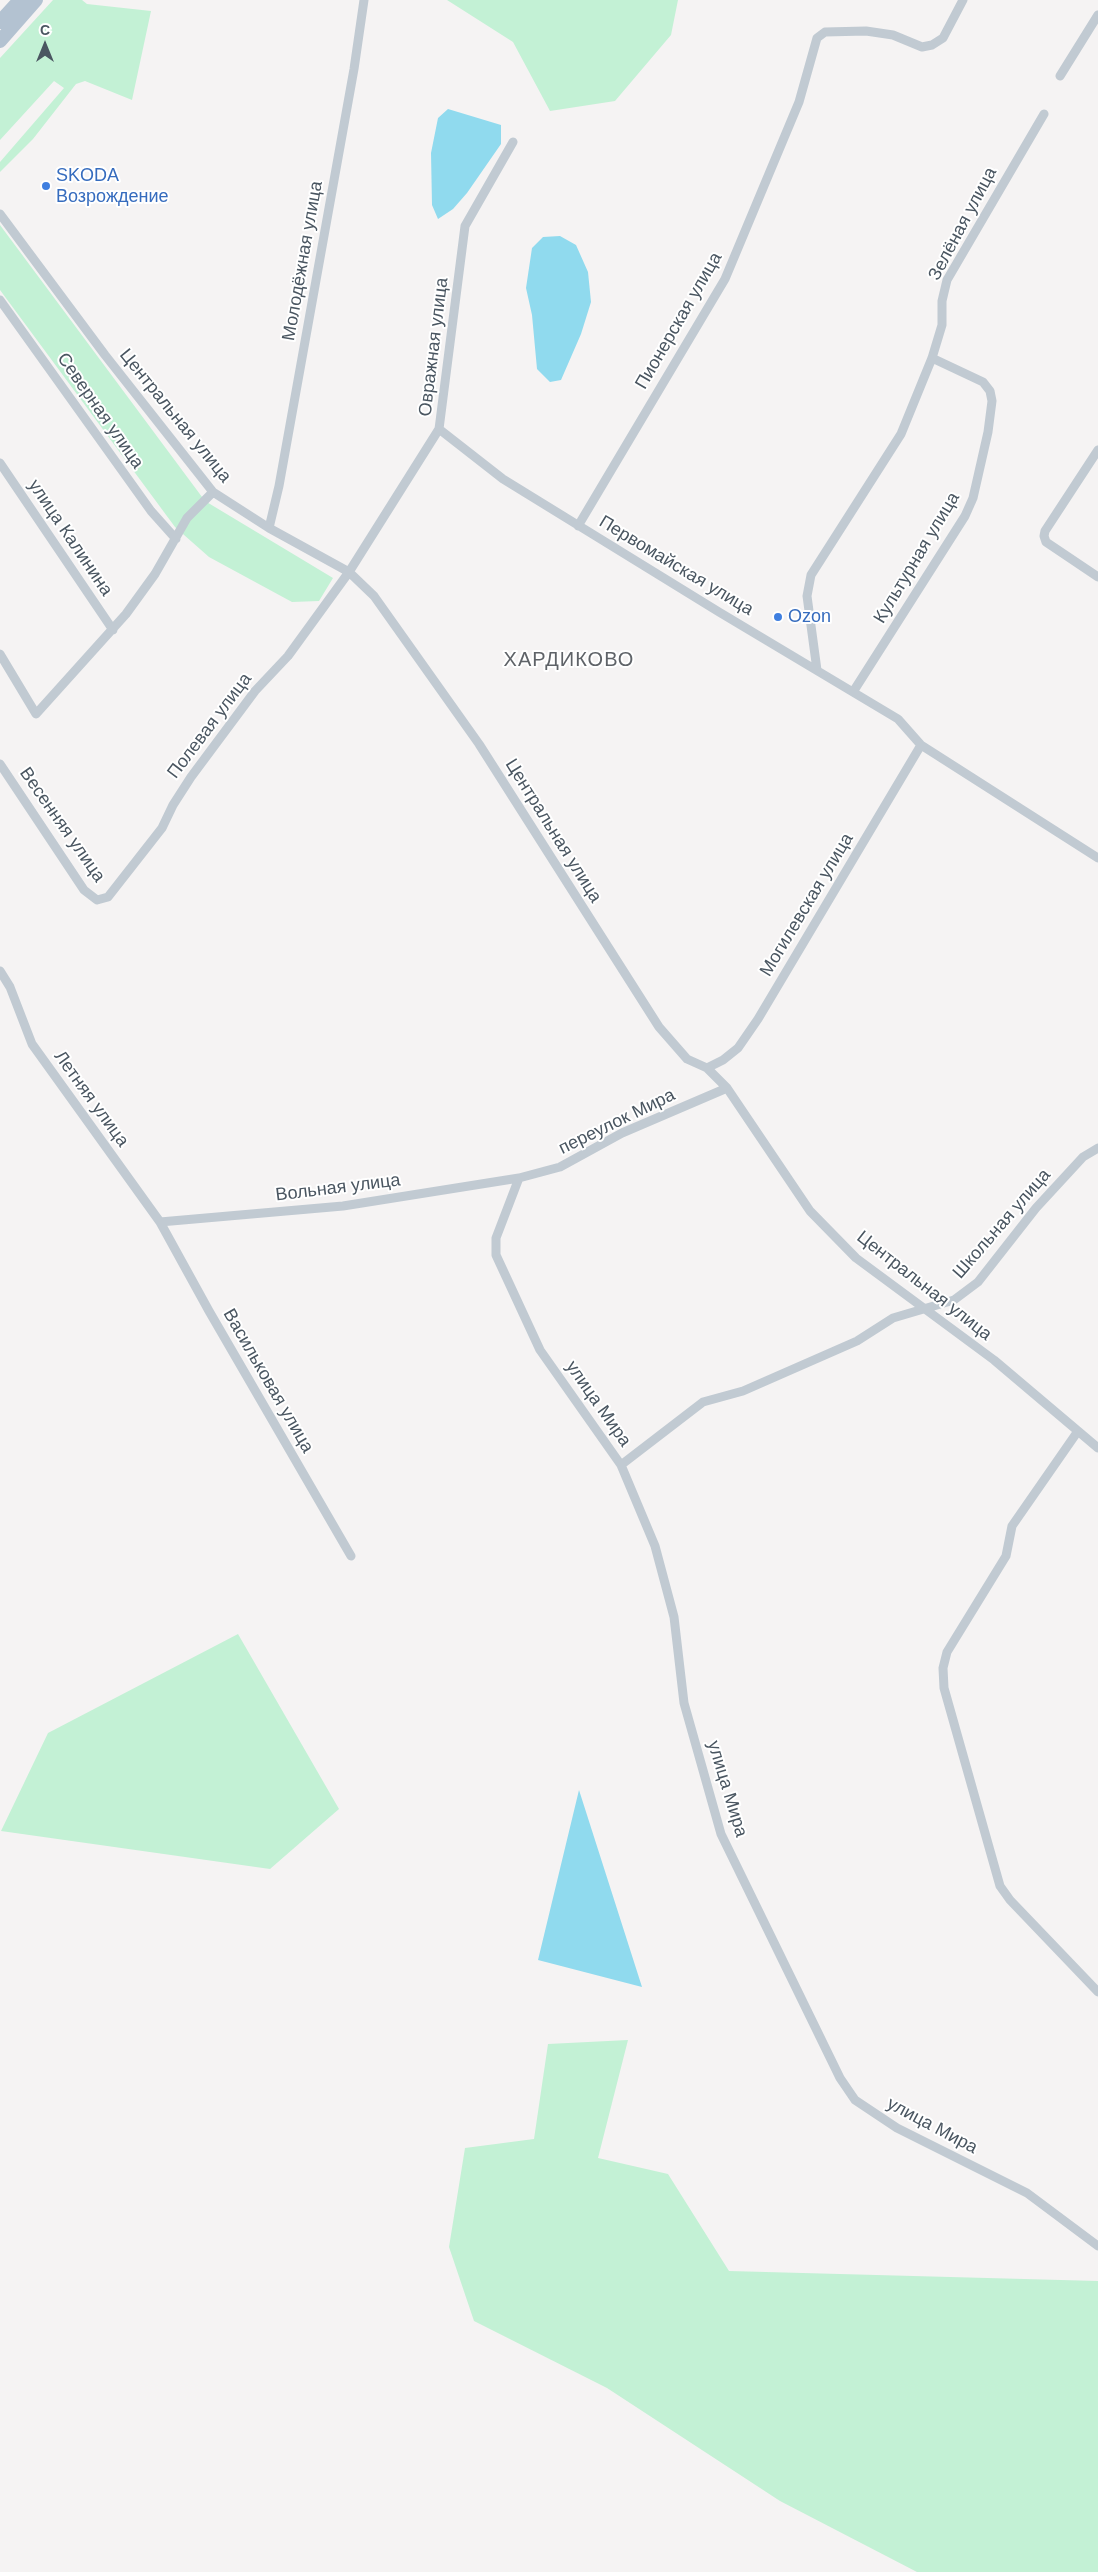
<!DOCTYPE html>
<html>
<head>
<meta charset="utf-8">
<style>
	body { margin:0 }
	#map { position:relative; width:1098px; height:2572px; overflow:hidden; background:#f5f3f3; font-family:Helvetica,sans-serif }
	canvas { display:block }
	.north { position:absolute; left:20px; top:20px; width:50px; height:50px; -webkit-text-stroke:4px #fff; paint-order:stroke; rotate:0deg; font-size:14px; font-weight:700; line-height:20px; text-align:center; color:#4a5661 }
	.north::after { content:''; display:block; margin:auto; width:18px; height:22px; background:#4a5661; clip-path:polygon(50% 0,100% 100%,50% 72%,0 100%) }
</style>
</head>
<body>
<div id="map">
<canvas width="1098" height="2572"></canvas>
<div class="north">С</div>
</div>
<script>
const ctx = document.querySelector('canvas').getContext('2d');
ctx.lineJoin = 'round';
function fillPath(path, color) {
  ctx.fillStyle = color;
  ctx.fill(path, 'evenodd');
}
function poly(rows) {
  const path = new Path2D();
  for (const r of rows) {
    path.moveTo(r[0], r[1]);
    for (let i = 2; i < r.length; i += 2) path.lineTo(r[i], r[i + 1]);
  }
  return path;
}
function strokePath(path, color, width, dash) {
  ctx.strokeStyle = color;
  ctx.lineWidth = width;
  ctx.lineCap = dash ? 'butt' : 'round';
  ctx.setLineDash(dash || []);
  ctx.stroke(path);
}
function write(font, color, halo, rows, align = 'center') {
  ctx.font = font + ' Helvetica,sans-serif';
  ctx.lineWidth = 4;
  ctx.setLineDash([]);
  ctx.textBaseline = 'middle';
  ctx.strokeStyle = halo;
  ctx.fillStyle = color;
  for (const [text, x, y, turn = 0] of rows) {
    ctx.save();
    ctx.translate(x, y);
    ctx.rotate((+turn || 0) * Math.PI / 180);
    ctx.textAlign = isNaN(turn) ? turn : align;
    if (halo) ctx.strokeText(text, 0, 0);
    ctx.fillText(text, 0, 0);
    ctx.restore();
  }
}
fillPath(poly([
	[53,0,82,0,87,4,151,11,132,100,85,81,76,84,33,139,0,172,0,162,64,88,54,81,0,140,0,58],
	[447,0,678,0,671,35,615,101,550,111,513,42],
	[0,225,205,501,333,578,319,601,292,602,209,557,175,527,0,290],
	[238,1634,339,1809,270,1869,1,1831,48,1733],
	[628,2040,598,2158,668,2174,729,2271,1098,2281,1098,2572,917,2572,780,2501,607,2388,474,2321,449,2247,465,2148,534,2139,548,2044]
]), '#c3f1d5');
fillPath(poly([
	[448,109,501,125,501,144,467,193,453,209,438,219,432,205,431,153,438,118],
	[560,236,576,245,588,272,591,302,581,334,561,380,550,382,537,369,532,315,526,288,532,248,543,237],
	[579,1790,642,1987,538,1960]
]), '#90daee');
strokePath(poly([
	[1060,76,1098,15],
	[0,214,105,355,213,492,269,528,349,572,374,596,479,744,659,1027,687,1059,707,1068,727,1088,810,1211,856,1258,994,1360,1098,1448],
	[0,300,151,511,176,539],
	[439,429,503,479,719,612,898,719,921,745,1098,858],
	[1098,450,1045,531,1044,536,1046,542,1098,577],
	[0,463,113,630],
	[578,526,725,279,799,102,817,38,825,32,866,31,893,35,922,47,932,45,943,38,963,0],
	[269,528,279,486,354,69,364,0],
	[0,654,36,714,126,614,155,574,187,518,213,492],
	[817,670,807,596,811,575,901,434,932,358,942,325,942,301,947,280,1044,114],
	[853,692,965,516,973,498,988,432,992,401,990,391,983,382,932,358],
	[0,764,84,890,97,900,108,897,162,828,173,805,191,777,255,691,288,656,349,572,439,429,465,226,513,142],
	[0,971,10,987,32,1044,160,1222,209,1311,351,1556],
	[707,1068,723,1060,738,1048,758,1019,921,745],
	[519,1178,496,1238,496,1255,540,1350,621,1465,655,1546,674,1617,684,1703,721,1834,840,2078,855,2100,897,2128,1027,2193,1098,2246],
	[160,1222,343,1206,519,1178,560,1167,622,1133,727,1088],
	[1078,1431,1012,1526,1006,1556,947,1652,943,1668,944,1688,1000,1886,1010,1900,1098,1992],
	[621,1465,703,1402,743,1391,857,1341,893,1318,954,1300,978,1282,1036,1208,1083,1157,1098,1148]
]), '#c1cad2', 9);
strokePath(poly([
	[0,22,20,0],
	[0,41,36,0]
]), '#b3c2d1', 14);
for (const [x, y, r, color] of [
	[46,186,5,"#3f7fe0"],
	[778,617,5,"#3f7fe0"]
]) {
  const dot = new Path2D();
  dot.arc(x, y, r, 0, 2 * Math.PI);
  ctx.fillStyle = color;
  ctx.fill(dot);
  strokePath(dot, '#fff', 2);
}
write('18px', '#366cbe', '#fff', [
	["SKODA",56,176],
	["Возрождение",56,197],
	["Ozon",788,617]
], 'left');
write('18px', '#4a5661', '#fff', [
	["Зелёная улица",963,224,-62],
	["Молодёжная улица",303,261,-80],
	["Пионерская улица",679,321,-60],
	["Овражная улица",434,347,-83],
	["Северная улица",100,411,55],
	["Центральная улица",175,416,51],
	["улица Калинина",70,538,56],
	["Культурная улица",917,558,-59],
	["Первомайская улица",676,566,31],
	["Полевая улица",210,726,-53],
	["Весенняя улица",62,825,55],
	["Центральная улица",553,831,58],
	["Могилевская улица",807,905,-59],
	["Летняя улица",91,1099,54],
	["переулок Мира",617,1122,-26],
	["Вольная улица",338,1188,-7],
	["Школьная улица",1002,1224,-49],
	["Центральная улица",924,1286,38],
	["Васильковая улица",268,1381,60],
	["улица Мира",598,1404,55],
	["улица Мира",727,1789,73],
	["улица Мира",932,2126,28]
]);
ctx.letterSpacing = '1px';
write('20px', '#5f6368', '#fff', [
	["ХАРДИКОВО",569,660]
]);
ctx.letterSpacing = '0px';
</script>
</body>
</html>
